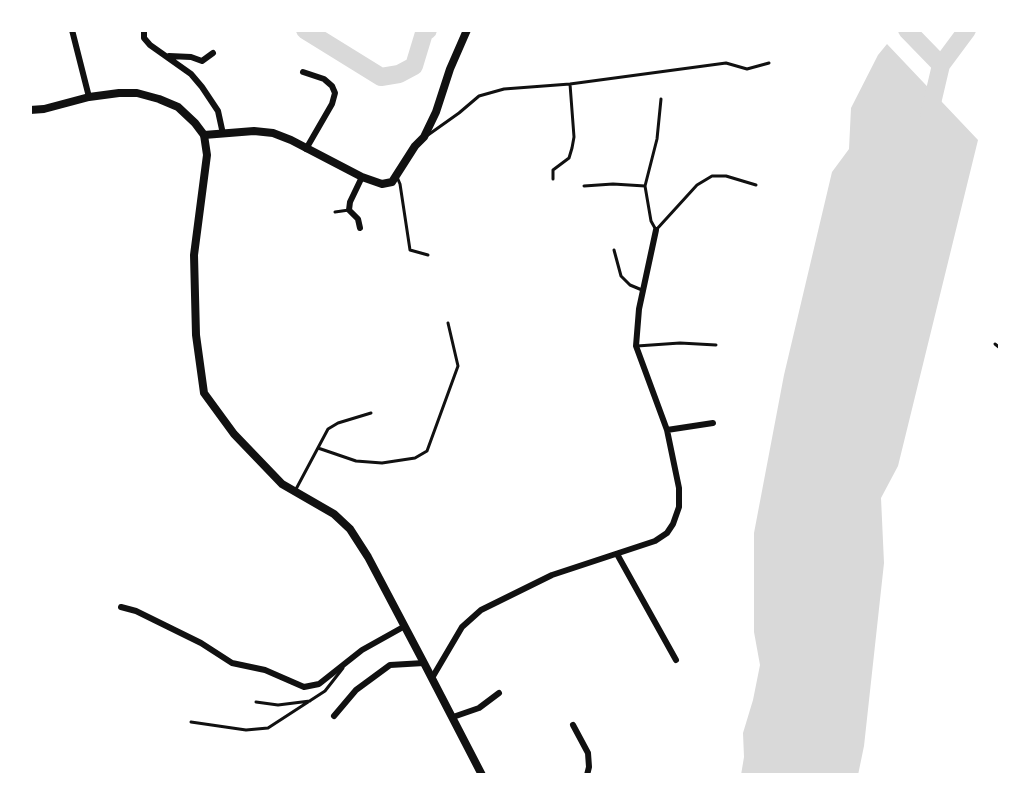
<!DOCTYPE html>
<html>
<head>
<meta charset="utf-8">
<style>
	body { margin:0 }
	#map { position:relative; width:1030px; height:805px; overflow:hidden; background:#fff; font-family:Overpass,sans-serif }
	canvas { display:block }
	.frame { position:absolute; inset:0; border:32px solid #fff; pointer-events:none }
</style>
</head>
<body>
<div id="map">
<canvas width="1030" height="805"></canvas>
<div class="frame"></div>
</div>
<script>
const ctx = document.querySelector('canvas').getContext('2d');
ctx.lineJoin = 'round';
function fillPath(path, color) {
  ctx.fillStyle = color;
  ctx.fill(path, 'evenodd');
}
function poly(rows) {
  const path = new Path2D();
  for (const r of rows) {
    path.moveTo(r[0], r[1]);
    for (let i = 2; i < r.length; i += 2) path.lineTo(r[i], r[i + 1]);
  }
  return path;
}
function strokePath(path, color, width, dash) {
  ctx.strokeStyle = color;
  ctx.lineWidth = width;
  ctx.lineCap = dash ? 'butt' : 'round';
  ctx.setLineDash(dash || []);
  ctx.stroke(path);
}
fillPath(poly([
	[887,44,978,140,898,466,881,498,884,563,864,746,858,775,741,775,744,757,743,733,753,700,760,665,754,632,754,533,784,375,832,172,849,149,851,108,878,55]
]), '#d9d9d9');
strokePath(poly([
	[305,30,381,77,399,74,414,66,424,33,428,30],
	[907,30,941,65],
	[929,116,941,65,967,30]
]), '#d9d9d9', 18);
strokePath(poly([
	[428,135,459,113,479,96,504,89,570,84,726,63,747,69,769,63],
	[397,177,400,184,410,250,428,255],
	[553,179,553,170,569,158,572,148,574,137,570,84],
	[584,186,613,184,645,186,651,221,656,230,697,185,712,176,726,176,756,185],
	[645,186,657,139,661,99],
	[335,212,349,210],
	[614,250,621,276,630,285,642,290],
	[995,344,1000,348],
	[637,346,680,343,716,345],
	[318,448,356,461,382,463,415,458,427,451,458,366,448,323],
	[295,491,328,429,338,423,371,413],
	[256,702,278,705,310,701],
	[191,722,246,730,268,728,325,691,343,668]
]), '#111', 3);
strokePath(poly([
	[72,30,89,97],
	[144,30,144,38,150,45,191,74,202,87,218,111,223,134],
	[169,56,191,57,202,61,213,53],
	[303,72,324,79,332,86,335,93,332,104,306,149],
	[360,228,358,219,349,210,350,202,362,177],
	[667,430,713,423],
	[617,554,676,660],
	[121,607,136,611,201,643,232,663,265,670,304,687,319,684,362,650,405,626],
	[432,678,462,627,481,610,552,575,655,541,667,533,673,524,679,507,679,488,667,430,636,346,639,309,656,230],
	[334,716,356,690,390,665,424,663],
	[453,717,479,708,499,693],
	[573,725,588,753,589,767,587,775]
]), '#111', 6);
strokePath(poly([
	[204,135,254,131,273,133,291,140,362,177,382,184,392,182,415,146,424,137,436,112,450,69,467,30]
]), '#111', 8);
strokePath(poly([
	[30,110,44,109,89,97,119,93,137,93,159,99,178,107,195,123,204,135,207,155,194,255,196,335,204,393,234,434,282,484,334,514,350,529,368,557,424,663,482,775]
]), '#111', 8);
</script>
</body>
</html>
